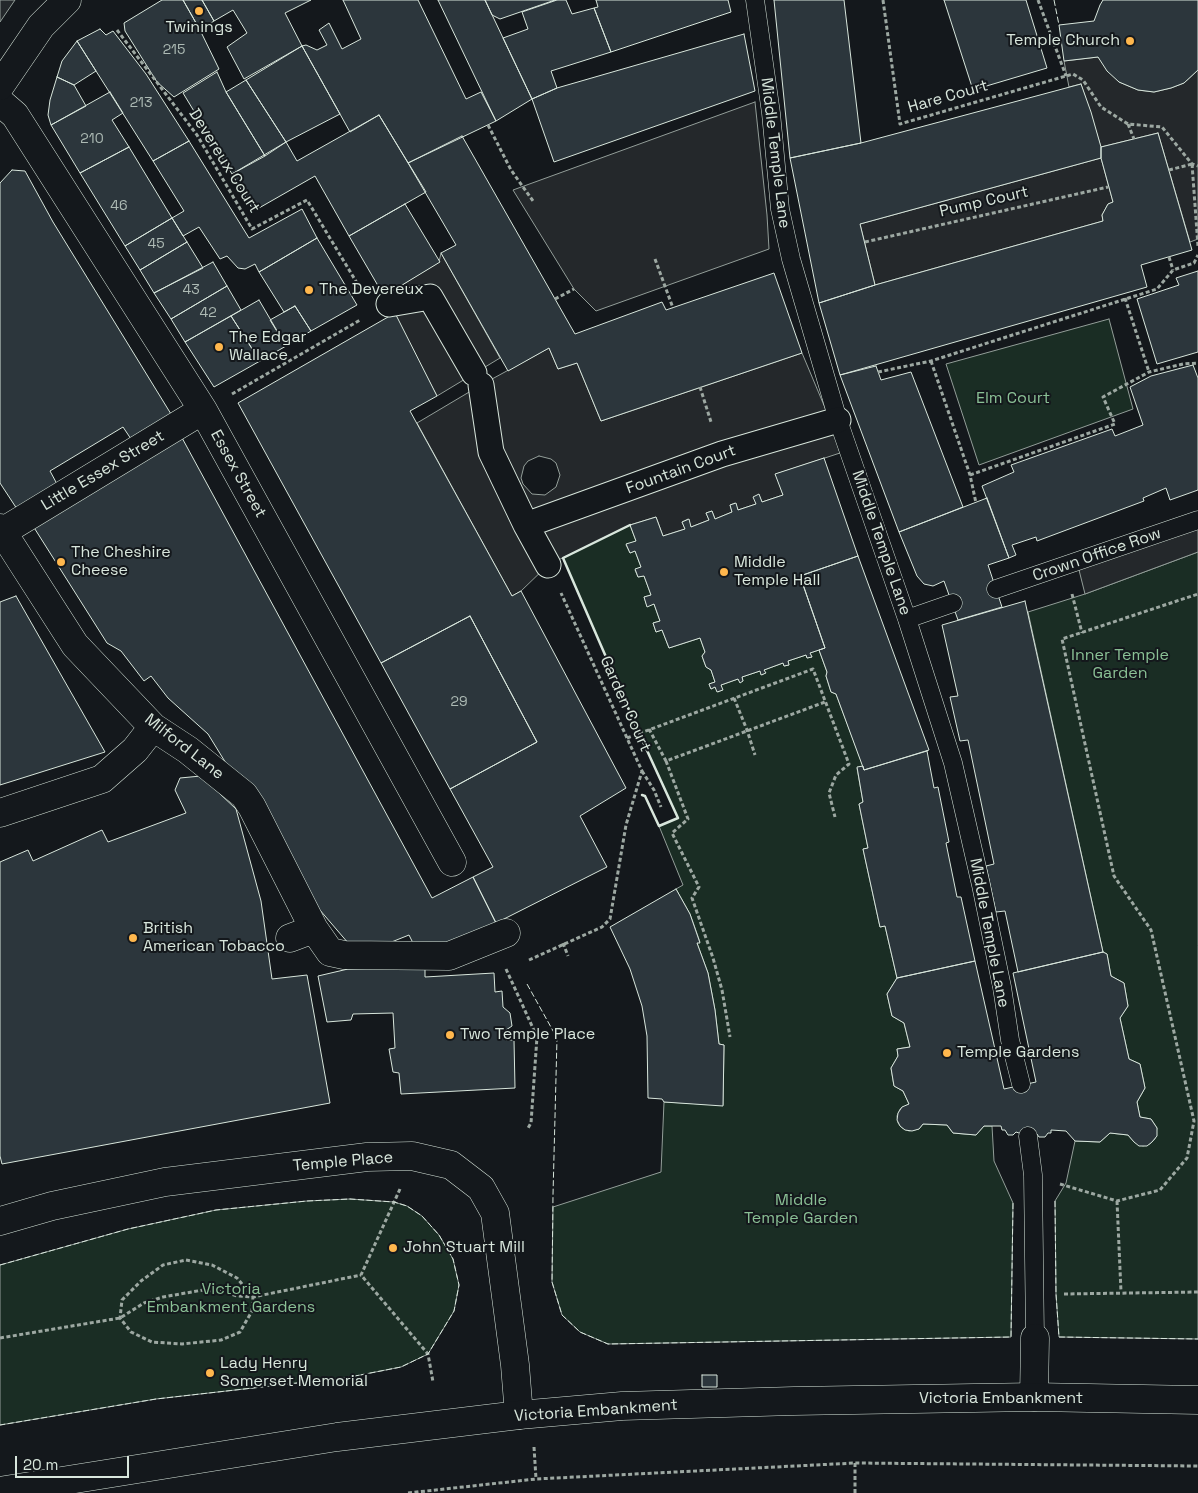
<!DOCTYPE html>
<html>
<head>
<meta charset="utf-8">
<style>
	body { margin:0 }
	#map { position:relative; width:1198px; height:1493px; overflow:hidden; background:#14181c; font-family:"Space Grotesk",sans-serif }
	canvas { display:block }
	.scale { position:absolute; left:15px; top:1456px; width:114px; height:22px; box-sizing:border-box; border:2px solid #d8e6dc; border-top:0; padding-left:6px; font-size:15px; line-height:18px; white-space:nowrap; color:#d8e6dc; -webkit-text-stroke:4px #14181c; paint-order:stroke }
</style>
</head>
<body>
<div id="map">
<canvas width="1198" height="1493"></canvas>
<div class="scale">20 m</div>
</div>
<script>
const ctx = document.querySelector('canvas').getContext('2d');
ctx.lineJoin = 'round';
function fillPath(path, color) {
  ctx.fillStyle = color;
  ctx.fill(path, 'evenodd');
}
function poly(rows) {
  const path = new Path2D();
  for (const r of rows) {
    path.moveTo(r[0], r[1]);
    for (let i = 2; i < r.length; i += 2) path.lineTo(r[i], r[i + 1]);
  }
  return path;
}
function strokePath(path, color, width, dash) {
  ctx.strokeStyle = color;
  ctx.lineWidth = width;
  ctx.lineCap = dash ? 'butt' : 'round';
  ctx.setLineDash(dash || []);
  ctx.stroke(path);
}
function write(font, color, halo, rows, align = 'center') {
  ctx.font = font + ' "Space Grotesk",sans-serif';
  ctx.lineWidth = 4;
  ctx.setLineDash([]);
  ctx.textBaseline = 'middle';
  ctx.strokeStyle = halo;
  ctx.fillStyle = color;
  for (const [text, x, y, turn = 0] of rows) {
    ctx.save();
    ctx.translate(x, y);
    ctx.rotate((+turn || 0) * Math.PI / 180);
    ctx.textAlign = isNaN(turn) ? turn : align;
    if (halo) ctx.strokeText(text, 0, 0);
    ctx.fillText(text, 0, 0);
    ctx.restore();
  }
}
const green = poly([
	[1109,319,1133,409,979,465,946,364,1109,319],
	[630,525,636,541,626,545,630,553,635,551,641,567,635,570,638,577,644,576,651,595,644,597,647,606,654,604,660,621,653,623,656,632,662,630,669,648,700,638,705,652,702,656,706,667,711,670,715,682,709,684,711,689,715,687,718,692,722,690,721,685,738,679,740,682,743,681,742,677,760,671,762,675,765,673,764,670,783,663,784,666,789,665,788,661,806,655,807,658,812,657,810,653,819,650,827,672,826,676,831,692,836,694,863,766,857,768,863,802,859,804,868,848,863,849,880,927,885,926,897,978,887,994,892,1016,904,1023,910,1047,897,1049,898,1056,891,1068,894,1086,903,1091,909,1104,900,1109,897,1116,898,1123,902,1128,909,1131,919,1129,923,1124,947,1125,953,1133,976,1135,984,1126,992,1126,994,1161,1013,1203,1011,1337,608,1344,580,1332,562,1315,552,1282,553,1207,661,1172,664,1102,723,1105,724,1045,719,1044,715,1010,708,973,697,943,700,942,690,914,676,889,683,885,659,826,678,818,639,733,563,558,630,525],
	[1198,552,1198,1339,1059,1337,1056,1294,1055,1201,1066,1183,1075,1141,1100,1142,1110,1133,1128,1135,1134,1142,1143,1146,1150,1144,1155,1139,1157,1128,1151,1119,1140,1117,1137,1102,1145,1088,1140,1064,1129,1059,1120,1018,1128,1006,1124,983,1111,976,1107,954,1103,952,1028,612,1085,594,1198,552],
	[350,1199,394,1202,407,1206,422,1216,439,1235,453,1259,459,1285,454,1311,428,1354,401,1367,350,1377,156,1399,0,1425,0,1265,128,1229,216,1210,307,1201,350,1199]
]);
fillPath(green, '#1a2d24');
strokePath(green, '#939e99', 1);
const parking = poly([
	[0,0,15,0,0,22,0,0],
	[1098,57,1119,82,1138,90,1154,92,1171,88,1184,83,1198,70,1198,239,1190,242,1158,133,1101,147,1081,84,1069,87,1064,61,1098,57],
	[755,102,767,215,769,249,596,311,574,289,513,190,755,102],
	[1101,158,1113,202,1108,204,1102,215,1103,221,875,285,860,224,1101,158],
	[441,253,500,358,437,396,384,296,439,262,441,253],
	[549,348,558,369,577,363,601,421,802,353,831,422,840,453,776,474,783,495,762,502,759,495,756,504,738,510,735,503,730,505,732,512,715,519,712,511,706,513,709,520,691,527,688,519,682,522,685,529,663,536,656,517,630,525,548,565,521,591,512,596,417,423,481,385,549,348],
	[539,456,551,459,556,463,560,475,556,487,545,495,532,494,523,484,521,478,524,466,528,461,539,456],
	[1198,520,1198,552,1085,594,1077,562,1198,520]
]);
fillPath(parking, '#24282b');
strokePath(parking, '#939e99', 1);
const building = poly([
	[162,0,183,0,200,30,219,69,174,97,157,82,125,31,124,23,162,0],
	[183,0,202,0,214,21,200,30,183,0],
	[202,0,311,0,285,13,302,46,244,79,227,47,247,33,233,10,214,21,202,0],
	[343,0,418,0,466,99,481,92,496,121,408,163,379,115,350,132,302,46,306,45,317,50,327,45,319,30,329,23,342,49,361,39,343,0],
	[438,0,485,0,532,99,496,121,438,0],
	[485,0,555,0,500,19,492,15,485,0],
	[557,0,566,0,572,14,594,8,611,52,551,71,557,88,532,99,503,38,528,29,522,12,557,0],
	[596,0,728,0,731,12,611,52,594,8,598,7,596,0],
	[774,0,844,0,861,143,790,158,774,0],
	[944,0,1026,0,1047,68,973,90,944,0],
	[1103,0,1198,0,1198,70,1184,83,1171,88,1154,92,1138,90,1119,82,1107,71,1098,57,1064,61,1059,25,1094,21,1100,5,1103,0],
	[100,29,106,35,113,31,146,74,189,141,153,161,77,41,100,29],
	[744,34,755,91,554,162,532,99,557,88,744,34],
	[77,41,96,71,74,85,57,77,62,61,77,41],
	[302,46,340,114,286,142,246,80,302,46],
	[217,72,226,92,265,156,232,174,183,93,217,72],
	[57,77,74,85,86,106,51,125,48,115,50,100,57,77],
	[246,80,286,142,265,156,226,92,246,80],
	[1081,84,1091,112,1101,147,1101,158,860,224,875,285,819,303,790,158,861,143,1081,84],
	[110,92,123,113,112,120,129,147,80,173,51,125,110,92],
	[379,115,426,192,349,236,315,176,259,208,252,208,232,174,286,142,297,161,379,115],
	[1158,133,1192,250,1141,265,1147,287,840,375,819,303,875,285,1103,221,1102,215,1108,204,1113,202,1101,158,1101,147,1158,133],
	[462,136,575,334,662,302,666,310,774,273,802,353,601,421,577,363,558,369,549,348,508,371,441,253,456,245,408,163,462,136],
	[189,141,249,238,302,209,317,238,259,272,255,264,245,269,238,268,227,256,220,259,199,227,183,236,172,218,184,211,153,161,189,141],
	[129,147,172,218,125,246,80,173,129,147],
	[12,170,25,171,53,222,171,414,131,439,123,427,50,471,57,484,17,509,0,483,0,183,12,170],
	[405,204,440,262,384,296,349,236,405,204],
	[172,218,187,242,140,270,125,246,172,218],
	[317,238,357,305,311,331,295,306,284,312,259,272,317,238],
	[187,242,203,268,154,293,140,270,187,242],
	[213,262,227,286,171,319,154,293,213,262],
	[1198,271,1198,352,1157,364,1137,299,1179,285,1176,278,1198,271],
	[227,286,241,310,185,342,171,319,227,286],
	[259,300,286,346,260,361,231,316,259,300],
	[295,306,311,331,286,346,270,320,295,306],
	[395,313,437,396,410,411,512,596,521,591,626,788,580,816,607,867,496,923,473,877,493,867,450,789,537,742,470,616,381,663,238,403,395,313],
	[231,316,260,361,214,387,185,342,231,316],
	[1193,365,1198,378,1198,490,1170,500,1166,488,1143,498,1144,501,1037,541,1036,537,1012,545,1016,555,1009,558,982,486,1014,472,1011,465,1112,429,1115,436,1143,425,1130,387,1151,376,1193,365],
	[876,366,881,380,911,372,963,507,899,532,840,375,876,366],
	[181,436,432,898,473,877,496,923,444,949,415,947,409,935,384,945,349,944,307,895,208,734,168,698,151,676,144,681,121,651,107,643,33,526,181,436],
	[824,458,858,556,800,576,825,648,810,653,812,657,807,658,806,655,788,661,789,665,784,666,783,663,764,670,766,673,761,675,760,671,742,677,743,681,740,683,738,679,721,685,723,690,717,692,715,687,711,689,709,684,715,682,711,670,706,667,702,656,705,652,700,638,669,648,662,630,656,632,653,623,660,621,654,604,647,607,644,597,651,595,644,576,638,577,635,569,641,567,635,551,630,553,626,544,636,541,630,525,656,517,663,536,685,529,682,522,689,519,691,527,709,520,706,513,712,511,715,519,732,512,730,505,736,503,738,510,756,504,753,497,759,494,762,502,783,495,775,474,824,458],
	[987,498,1009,558,988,565,1002,607,958,620,944,581,933,586,924,584,917,576,899,532,987,498],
	[858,556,929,750,864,770,836,694,831,692,826,676,827,672,819,650,825,648,800,576,858,556],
	[16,596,105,752,0,785,0,602,16,596],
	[1025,601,1103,952,1018,972,1005,911,996,912,986,866,994,864,968,740,960,741,950,697,958,696,942,625,1025,601],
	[470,616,537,742,450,789,381,663,470,616],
	[927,751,934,788,938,787,949,842,946,843,957,897,961,897,975,961,897,978,885,926,880,927,863,849,868,848,859,804,863,802,857,767,863,766,864,770,927,751],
	[201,776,236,809,261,901,272,979,307,975,330,1103,2,1164,0,1156,0,862,28,850,33,861,102,830,108,842,186,813,175,790,180,778,201,776],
	[676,889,690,914,700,943,697,943,708,973,715,1010,719,1044,724,1045,723,1106,664,1102,662,1099,648,1098,647,1036,642,1006,630,969,610,927,676,889],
	[1103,952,1107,954,1111,976,1124,983,1128,1006,1120,1018,1129,1059,1140,1064,1145,1088,1137,1102,1140,1117,1151,1119,1157,1128,1157,1136,1152,1142,1147,1146,1139,1146,1134,1142,1128,1135,1110,1133,1100,1142,1075,1141,1066,1131,1051,1130,1051,1133,1048,1133,1045,1137,1039,1137,1037,1134,1028,1136,1016,1132,1013,1135,1008,1135,1005,1130,1002,1130,1001,1126,984,1126,976,1135,953,1133,947,1125,923,1124,919,1129,912,1131,905,1130,900,1126,897,1120,898,1113,902,1107,909,1104,903,1091,894,1086,891,1068,898,1056,897,1049,910,1047,904,1023,892,1016,887,994,897,978,975,961,1004,1089,1036,1082,1013,973,1103,952],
	[425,967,425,977,494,973,495,992,502,991,503,1007,510,1013,512,1026,506,1030,506,1040,514,1040,515,1088,401,1094,399,1073,393,1072,389,1049,395,1048,393,1013,353,1014,351,1020,327,1022,318,976,348,969,425,967],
	[702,1375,717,1375,717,1387,702,1387,702,1375]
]);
fillPath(building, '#2c363c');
strokePath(building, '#d8e6dc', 1);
const service = poly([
	[755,0,771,113,780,209,791,259,838,420,907,619,953,763,981,885,1002,987,1010,1040,1021,1084],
	[996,589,1198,520],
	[907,619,953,603],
	[1028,1136,1033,1175,1035,1338]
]);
const pedestrian = poly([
	[389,304,430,297,474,373],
	[481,385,491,452,526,525,548,565],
	[526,525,722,454,838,420]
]);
const minor = poly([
	[0,102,15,115,203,410,452,862],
	[0,528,75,645,153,727,188,750,244,795,252,807,314,929,330,952,344,955,449,956,506,933],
	[2,532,203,410],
	[0,813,102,779,135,750,153,727],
	[290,938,314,929],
	[0,1221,52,1206,165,1182,367,1157,412,1156,451,1165,481,1188,495,1213,515,1365,519,1415],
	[1034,1397,1035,1338]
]);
const primary = poly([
	[0,86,41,26,67,0],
	[0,1491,337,1437,519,1415,622,1406,794,1401,1034,1397,1198,1400]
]);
strokePath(service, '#d8e6dc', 19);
strokePath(pedestrian, '#d8e6dc', 27);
strokePath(minor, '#d8e6dc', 29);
strokePath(primary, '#d8e6dc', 29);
strokePath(poly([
	[883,0,900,124,1073,74,1083,80,1101,107,1128,124,1162,127,1192,164,1198,166],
	[1038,0,1066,76],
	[117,30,197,135,252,229,307,200,360,288],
	[1128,124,1134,139],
	[488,125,511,170,533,201],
	[1192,164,1198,246],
	[1169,170,1192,164],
	[865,242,1108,187],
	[1169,257,1173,270],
	[655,259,673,308],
	[1125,298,1149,372],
	[555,299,574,289],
	[931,361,970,475,976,503],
	[878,372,931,361,1157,289,1173,270,1194,263,1198,255],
	[700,387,711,422],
	[232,394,360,320],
	[970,475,1115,424,1103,397,1149,372,1183,364,1198,363],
	[1072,594,1082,633],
	[734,698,747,730,755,755],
	[649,729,666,761,825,702],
	[627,738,813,669,849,764,836,775,829,793,835,817],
	[666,761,688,819,672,833,699,887,692,898,713,958,722,990,730,1037],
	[642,771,654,790,661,807],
	[563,943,568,956],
	[529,960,602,927,610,919,626,825,642,771,561,593],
	[506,969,537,1037,531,1123,527,1130],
	[1060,1184,1117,1201,1160,1190,1187,1158,1194,1121,1151,930,1114,876,1062,639,1198,594],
	[400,1189,361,1275,428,1354,433,1382],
	[1117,1201,1121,1292],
	[186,1260,212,1265,237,1278,253,1297,252,1311,240,1332,221,1340,182,1344,152,1342,131,1332,120,1318,122,1300,141,1281,163,1265,186,1260],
	[1064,1294,1198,1292],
	[0,1338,120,1318,144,1303,163,1297,203,1290,224,1292,237,1296,253,1297,361,1275],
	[534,1447,536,1479],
	[855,1463,855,1493],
	[408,1493,536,1479,855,1463,1198,1466]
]), '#9da8a2', 3, [4, 2.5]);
strokePath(service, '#14181c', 18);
strokePath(pedestrian, '#14181c', 25);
strokePath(minor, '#14181c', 28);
strokePath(primary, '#14181c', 28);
strokePath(poly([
	[1054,0,1059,25],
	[527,984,557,1038,553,1195,552,1282,562,1315,580,1332,608,1344,1011,1337,1013,1203],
	[1055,1201,1056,1294,1059,1337,1198,1339],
	[0,1265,128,1229,216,1210,307,1201,350,1199,394,1202,407,1206,422,1216,439,1235,453,1259,459,1285,454,1311,428,1354,401,1367,350,1377,156,1399,0,1425]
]), '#d8e6dc', 1, [6, 2.5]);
strokePath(poly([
	[630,525,563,558,639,733,678,818,659,826,645,796,642,795]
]), '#d8e6dc', 2.5);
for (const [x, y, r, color] of [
	[199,11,5,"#ffb74d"],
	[1130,41,5,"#ffb74d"],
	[309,290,5,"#ffb74d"],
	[219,347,5,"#ffb74d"],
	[61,562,5,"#ffb74d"],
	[724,572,5,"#ffb74d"],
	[133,938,5,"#ffb74d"],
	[450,1035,5,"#ffb74d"],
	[947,1053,5,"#ffb74d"],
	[393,1248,5,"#ffb74d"],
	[210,1373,5,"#ffb74d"]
]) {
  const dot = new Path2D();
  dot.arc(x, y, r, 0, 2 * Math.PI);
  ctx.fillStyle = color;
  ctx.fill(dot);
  strokePath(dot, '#14181c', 2);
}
write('14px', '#adbab4', null, [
	["215",174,50],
	["213",141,103],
	["210",92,139],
	["46",119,206],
	["45",156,244],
	["43",191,290],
	["42",208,313],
	["29",459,702]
]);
write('16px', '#d8e6dc', '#14181c', [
	["Twinings",199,28,"center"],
	["Temple Church",1120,41,"right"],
	["The Devereux",319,290],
	["The Edgar",229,338],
	["Wallace",229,356],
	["The Cheshire",71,553],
	["Cheese",71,571],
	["Middle",734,563],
	["Temple Hall",734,581],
	["British",143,929],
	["American Tobacco",143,947],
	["Two Temple Place",460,1035],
	["Temple Gardens",957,1053],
	["John Stuart Mill",403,1248],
	["Lady Henry",220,1364],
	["Somerset Memorial",220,1382]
], 'left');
write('16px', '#d8e6dc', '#14181c', [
	["Hare Court",948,97,-16],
	["Middle Temple Lane",775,153,83],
	["Devereux Court",224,161,58],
	["Pump Court",984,202,-13],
	["Fountain Court",681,470,-20],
	["Little Essex Street",103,471,-31],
	["Essex Street",238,474,61],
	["Middle Temple Lane",881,543,71],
	["Crown Office Row",1097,555,-19],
	["Garden Court",625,704,66],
	["Milford Lane",184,747,38],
	["Middle Temple Lane",989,933,79],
	["Temple Place",343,1162,-5],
	["Victoria Embankment",1001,1399],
	["Victoria Embankment",596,1411,-4]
]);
write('16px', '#8ac095', '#14181c', [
	["Elm Court",1013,399],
	["Inner Temple",1120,656],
	["Garden",1120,674],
	["Middle",801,1201],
	["Temple Garden",801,1219],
	["Victoria",231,1290],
	["Embankment Gardens",231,1308]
]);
</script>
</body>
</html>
